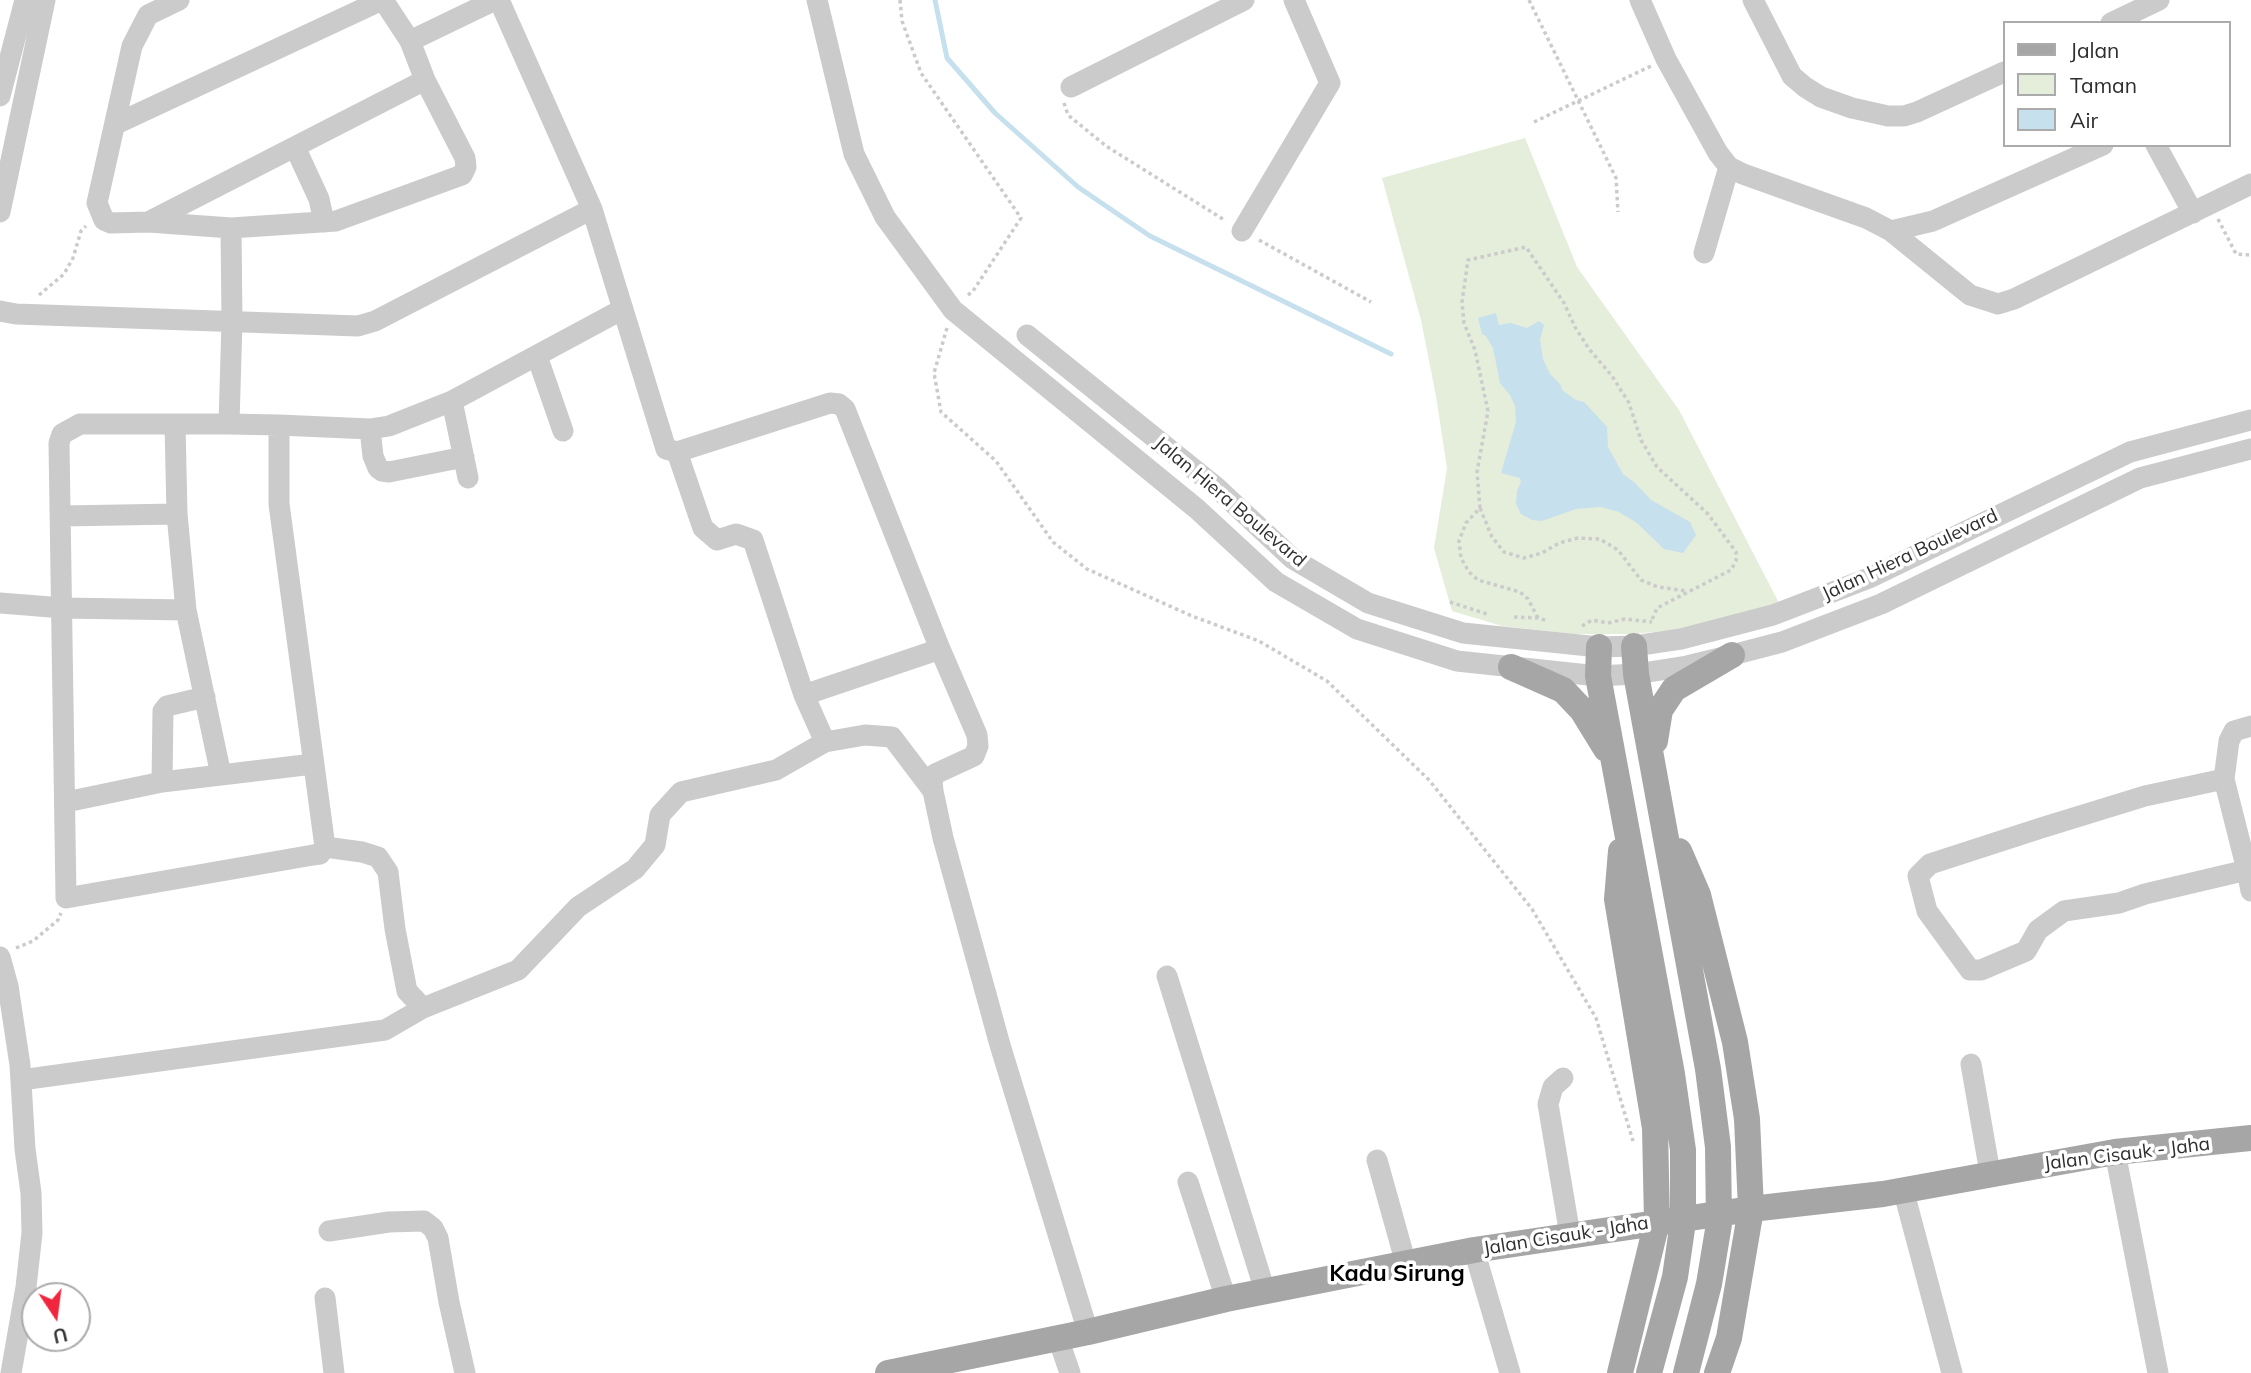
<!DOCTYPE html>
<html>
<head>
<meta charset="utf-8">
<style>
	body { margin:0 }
	#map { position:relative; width:2251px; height:1373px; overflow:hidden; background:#fff; font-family:Mulish,sans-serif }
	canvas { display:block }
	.legend { position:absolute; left:2003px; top:21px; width:228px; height:126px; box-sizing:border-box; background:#fff; border:2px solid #ababab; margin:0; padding:9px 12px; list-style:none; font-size:21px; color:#2e2e2e }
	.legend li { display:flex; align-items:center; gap:14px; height:35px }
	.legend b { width:35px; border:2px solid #ababab }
	.north { position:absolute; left:21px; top:1282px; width:70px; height:70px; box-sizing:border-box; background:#fff; border:2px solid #ababab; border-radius:50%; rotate:167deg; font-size:19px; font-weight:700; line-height:28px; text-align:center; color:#2e2e2e }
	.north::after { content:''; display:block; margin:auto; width:24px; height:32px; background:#f1253e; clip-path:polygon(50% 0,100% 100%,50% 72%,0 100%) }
</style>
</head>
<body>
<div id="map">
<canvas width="2251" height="1373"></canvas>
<ul class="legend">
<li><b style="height:9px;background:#a6a6a6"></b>Jalan</li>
<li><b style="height:19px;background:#e5eddb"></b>Taman</li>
<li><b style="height:19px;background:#c6e0ee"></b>Air</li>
</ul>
<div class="north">U</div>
</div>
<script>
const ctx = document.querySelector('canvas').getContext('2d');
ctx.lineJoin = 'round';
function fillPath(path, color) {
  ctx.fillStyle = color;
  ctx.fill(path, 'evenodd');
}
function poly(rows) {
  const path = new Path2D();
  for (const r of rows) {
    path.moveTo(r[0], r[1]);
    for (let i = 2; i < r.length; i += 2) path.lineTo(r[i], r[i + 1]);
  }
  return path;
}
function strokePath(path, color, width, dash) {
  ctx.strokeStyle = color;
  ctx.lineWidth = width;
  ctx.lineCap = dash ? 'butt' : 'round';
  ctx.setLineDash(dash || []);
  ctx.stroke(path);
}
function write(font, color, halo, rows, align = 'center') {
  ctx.font = font + ' Mulish,sans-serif';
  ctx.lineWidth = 7;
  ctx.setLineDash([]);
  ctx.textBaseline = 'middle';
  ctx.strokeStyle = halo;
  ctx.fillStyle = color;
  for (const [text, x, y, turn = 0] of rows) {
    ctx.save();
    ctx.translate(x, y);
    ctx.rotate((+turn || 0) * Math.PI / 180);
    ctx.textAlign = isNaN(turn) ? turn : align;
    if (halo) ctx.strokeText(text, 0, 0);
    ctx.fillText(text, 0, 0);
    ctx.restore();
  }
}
fillPath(poly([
	[1525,138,1577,267,1679,410,1779,603,1704,628,1630,634,1574,634,1502,626,1452,611,1434,548,1447,468,1436,396,1421,320,1382,178]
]), '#e5eddb');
fillPath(poly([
	[1496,313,1499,325,1511,323,1527,328,1539,321,1544,325,1540,340,1543,359,1550,374,1560,384,1562,390,1576,400,1584,402,1607,427,1608,447,1623,474,1635,483,1651,500,1690,522,1696,535,1683,553,1664,549,1637,523,1619,512,1601,507,1576,509,1542,521,1532,520,1521,514,1516,504,1517,491,1521,482,1520,478,1501,473,1516,422,1515,406,1510,395,1500,383,1493,348,1486,336,1482,334,1478,318]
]), '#c6e0ee');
strokePath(poly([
	[935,0,947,58,995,113,1078,187,1150,236,1391,354]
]), '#c6e0ee', 5);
strokePath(poly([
	[900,0,902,21,921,73,1021,218,973,291,967,296],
	[1529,0,1616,178,1618,212],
	[1064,103,1068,115,1106,146,1226,221],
	[1534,122,1651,66],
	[2218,219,2236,254,2251,255],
	[1259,240,1371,302],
	[39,295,64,274,73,258,81,231,86,226],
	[947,328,934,373,941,412,996,461,1053,542,1087,569,1192,616,1259,641,1327,681,1429,780,1532,909,1596,1018,1633,1141],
	[1480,508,1477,472,1488,411,1475,350,1464,323,1462,302,1468,260,1526,247,1564,303,1575,327,1589,349,1612,376,1629,403,1641,440,1657,467,1708,514,1736,552,1736,561,1731,570,1657,608,1651,622],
	[1450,602,1490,615],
	[1514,617,1538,618,1548,621],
	[1538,618,1528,599,1520,592,1478,580,1469,572,1461,558,1459,541,1466,523,1480,508,1492,537,1504,552,1524,558,1542,553,1559,543,1578,538,1600,539,1618,550,1641,580,1658,587,1686,591],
	[1582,626,1592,620,1608,623,1625,619,1652,622],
	[16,948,33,941,58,920,61,913]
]), '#cbcbcb', 3.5, [3.5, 3.5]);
strokePath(poly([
	[179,0,148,15,132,46,97,203,104,220,111,223,149,222,231,228,336,221,462,175,466,167,465,158,425,80,410,41,383,0],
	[499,0,592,209,666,449,677,452,830,403,839,404,845,409,940,649,977,735,978,746,974,756,935,774,932,779,933,791,943,838,1000,1045,1088,1332],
	[817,0,854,154,885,217,953,310,1197,509,1276,582,1357,629,1457,661,1598,676,1636,674,1687,666,1732,655,1782,642,1881,604,2140,478,2251,449],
	[1640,0,1666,59,1718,153,1729,167,1743,174,1866,218,1891,231,1933,221,2103,145],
	[1753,0,1792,76,1805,87,1821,97,1852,108,1888,116,1904,116,1917,112,2004,72],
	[2111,23,2159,0],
	[410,41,495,0],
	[1071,87,1244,0],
	[0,96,25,0],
	[116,124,382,0],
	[2156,145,2193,213],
	[295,147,319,199,324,222],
	[0,212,45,0],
	[150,221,425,80],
	[1242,231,1330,83,1294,0],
	[1891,231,1970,295,1998,304,2014,299,2251,184],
	[1704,253,1729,167],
	[0,311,16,314,358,326,375,321,592,209],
	[1027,335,1216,487,1293,559,1368,603,1463,633,1599,647,1634,646,1681,639,1773,615,1869,578,2130,452,2251,420],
	[537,356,563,431],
	[452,401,468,478],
	[175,424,177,514,186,610,221,775],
	[229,424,232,321,231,228],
	[279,425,279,504,325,847,320,854,313,855,66,898,59,443,62,434,80,424,229,424,279,425,370,429,389,426,452,401,623,309],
	[370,429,373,456,378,468,382,471,389,472,464,457],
	[677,452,703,528,717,540,736,534,753,540,804,695,825,742,865,735,892,737,933,791],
	[62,516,177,514],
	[0,603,63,608,186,610],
	[804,695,940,649],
	[2224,779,2229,741,2234,731,2251,726],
	[162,782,163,711,167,706,205,697],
	[66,802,162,782,313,764],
	[325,847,362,852,378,857,388,872,395,929,407,991,423,1008],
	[2247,870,2145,894,2119,903,2064,911,2038,930,2026,951,1981,970,1970,970,1927,911,1918,876,1930,864,2041,828,2145,796,2224,779,2247,870,2251,891],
	[0,957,8,986,20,1065,25,1149,31,1193,32,1233,26,1287,11,1373],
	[1167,976,1265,1291],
	[1971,1064,1990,1173],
	[1563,1078,1553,1087,1548,1104,1570,1235],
	[21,1080,385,1030,423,1008,518,970,578,907,635,869,655,845,660,815,681,792,776,770,825,742],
	[2115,1152,2158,1373],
	[1377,1160,1406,1264],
	[1188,1182,1226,1299],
	[1903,1189,1952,1373],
	[329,1231,389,1222,424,1221,433,1228,438,1238,449,1302,465,1373],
	[1474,1250,1510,1373],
	[325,1298,334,1373],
	[1058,1338,1070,1373]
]), '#cbcbcb', 21);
strokePath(poly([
	[1634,646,1636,674,1708,1069,1718,1147,1719,1224,1709,1284,1686,1373],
	[1599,647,1598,676,1672,1074,1683,1150,1683,1222,1675,1277,1649,1373],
	[1511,667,1563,690,1582,710,1606,749],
	[1655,741,1660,710,1674,689,1732,655],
	[1679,851,1698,895,1735,1042,1747,1119,1751,1209,1729,1338,1717,1373],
	[888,1373,1088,1332,1226,1299,1474,1250,1751,1209,1883,1194,2115,1152,2251,1138],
	[1620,1373,1657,1222,1655,1128,1617,899,1621,851]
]), '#a6a6a6', 26);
write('19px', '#2e2e2e', '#fff', [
	["Jalan Hiera Boulevard",1230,502,40],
	["Jalan Hiera Boulevard",1910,555,-25],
	["Jalan Cisauk - Jaha",2127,1154,-7],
	["Jalan Cisauk - Jaha",1566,1236,-9]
]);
write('bold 23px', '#000', '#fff', [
	["Kadu Sirung",1397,1274]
]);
</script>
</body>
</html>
